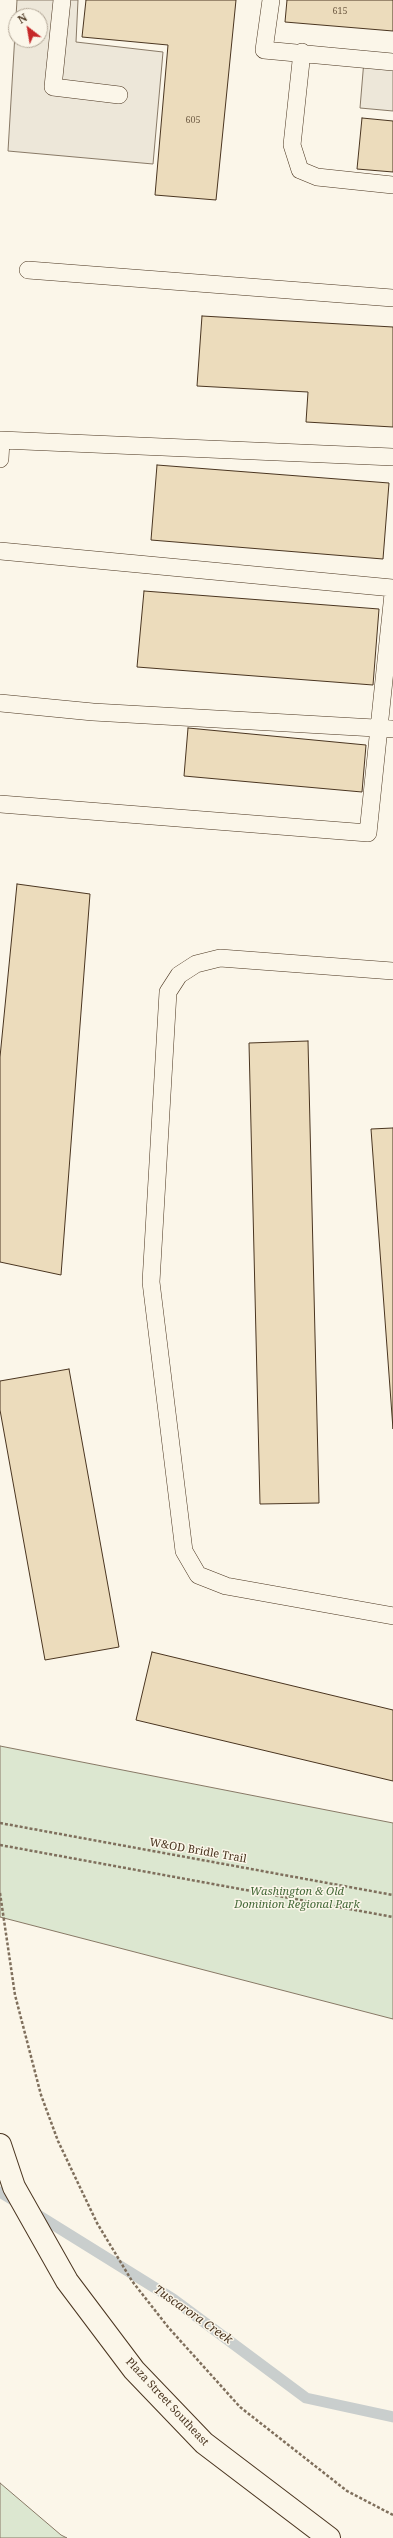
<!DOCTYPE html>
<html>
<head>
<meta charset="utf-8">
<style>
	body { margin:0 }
	#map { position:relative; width:393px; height:2538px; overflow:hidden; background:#fbf6e9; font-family:"Noto Serif",serif }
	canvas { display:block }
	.north { position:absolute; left:8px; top:8px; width:40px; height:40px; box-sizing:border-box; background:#fbf6e9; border:1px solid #b4a999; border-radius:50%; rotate:329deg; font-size:11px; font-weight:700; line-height:16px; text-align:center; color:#4a3520 }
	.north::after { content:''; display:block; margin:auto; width:14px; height:18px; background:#c62828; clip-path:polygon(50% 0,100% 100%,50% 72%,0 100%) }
</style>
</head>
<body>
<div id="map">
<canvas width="393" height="2538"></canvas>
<div class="north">N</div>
</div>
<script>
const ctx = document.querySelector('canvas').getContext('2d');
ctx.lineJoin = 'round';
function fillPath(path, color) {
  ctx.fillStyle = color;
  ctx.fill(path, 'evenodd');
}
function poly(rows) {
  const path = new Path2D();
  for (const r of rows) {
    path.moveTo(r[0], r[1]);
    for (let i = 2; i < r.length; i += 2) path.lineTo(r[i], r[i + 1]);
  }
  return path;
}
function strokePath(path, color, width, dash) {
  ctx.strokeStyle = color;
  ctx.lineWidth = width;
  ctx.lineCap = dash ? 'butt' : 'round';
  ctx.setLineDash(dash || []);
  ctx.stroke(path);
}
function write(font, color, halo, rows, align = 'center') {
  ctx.font = font + ' "Noto Serif",serif';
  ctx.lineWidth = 3;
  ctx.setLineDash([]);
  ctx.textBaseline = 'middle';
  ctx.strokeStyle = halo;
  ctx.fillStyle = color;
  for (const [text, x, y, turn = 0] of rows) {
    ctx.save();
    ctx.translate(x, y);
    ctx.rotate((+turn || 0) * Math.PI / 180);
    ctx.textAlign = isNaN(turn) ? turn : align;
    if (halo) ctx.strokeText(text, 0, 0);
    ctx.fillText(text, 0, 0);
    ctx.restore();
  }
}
const green = poly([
	[0,1746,393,1823,393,2019,0,1917,0,1746],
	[0,2483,61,2535,67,2538,0,2538,0,2483]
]);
fillPath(green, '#dce7d0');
strokePath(green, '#887966', 1);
const parking = poly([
	[17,0,78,0,76,42,163,52,153,164,8,151,17,0],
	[16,16,40,16,40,40,16,40,16,16],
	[364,60,393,62,393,111,360,108,364,60]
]);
fillPath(parking, '#ede7d9');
strokePath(parking, '#887966', 1);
strokePath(poly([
	[0,2192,18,2203],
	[33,2212,173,2299,306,2398,393,2417]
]), '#c9cecd', 11);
const building = poly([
	[86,0,236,0,216,200,155,195,168,45,82,37,86,0],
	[287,0,393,0,393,31,285,22,287,0],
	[362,118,393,121,393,172,357,169,362,118],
	[202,316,393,327,393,427,306,422,308,392,197,386,202,316],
	[157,465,389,483,383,559,151,540,157,465],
	[144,591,379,609,373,685,137,667,144,591],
	[188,728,366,745,362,792,184,776,188,728],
	[17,884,90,894,61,1275,0,1262,0,1057,17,884],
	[308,1041,319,1503,260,1504,249,1043,308,1041],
	[393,1128,393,1429,371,1129,393,1128],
	[69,1369,119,1647,45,1660,0,1410,0,1381,69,1369],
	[152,1652,393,1710,393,1781,136,1720,152,1652]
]);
fillPath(building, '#ecdcbc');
strokePath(building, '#4a3520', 1);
const lane = poly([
	[62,0,53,87,119,95],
	[271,0,264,50,393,62],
	[302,52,292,145,300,170,317,177,393,185],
	[28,270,393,298],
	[0,459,1,440,393,457],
	[0,551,393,588],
	[0,703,93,712,393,729],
	[0,804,368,833,393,594],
	[393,971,220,958,196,964,179,975,168,992,151,1282,184,1551,198,1575,226,1586,393,1616]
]);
const secondary = poly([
	[0,2145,14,2187,67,2281,134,2370,204,2443,329,2538]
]);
strokePath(lane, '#4a3520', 18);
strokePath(secondary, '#4a3520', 24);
strokePath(poly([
	[0,1823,393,1895],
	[0,1845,393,1917],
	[0,1893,15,1995,41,2095,58,2141,97,2223,132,2281,168,2327,240,2407,347,2491,393,2515]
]), '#7f6f5c', 2.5, [3, 2]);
strokePath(lane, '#fbf6e9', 17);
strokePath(secondary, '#fbf6e9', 22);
write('9px', '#725f47', null, [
	["615",340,11],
	["605",193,120]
]);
write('11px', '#4a3520', '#fbf6e9', [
	["W&OD Bridle Trail",198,1851,10],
	["Plaza Street Southeast",167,2402,47]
]);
write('italic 11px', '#436837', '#fbf6e9', [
	["Washington & Old",297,1892],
	["Dominion Regional Park",297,1905]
]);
write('italic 12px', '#4a3520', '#fbf6e9', [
	["Tuscarora Creek",193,2315,35]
]);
</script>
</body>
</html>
